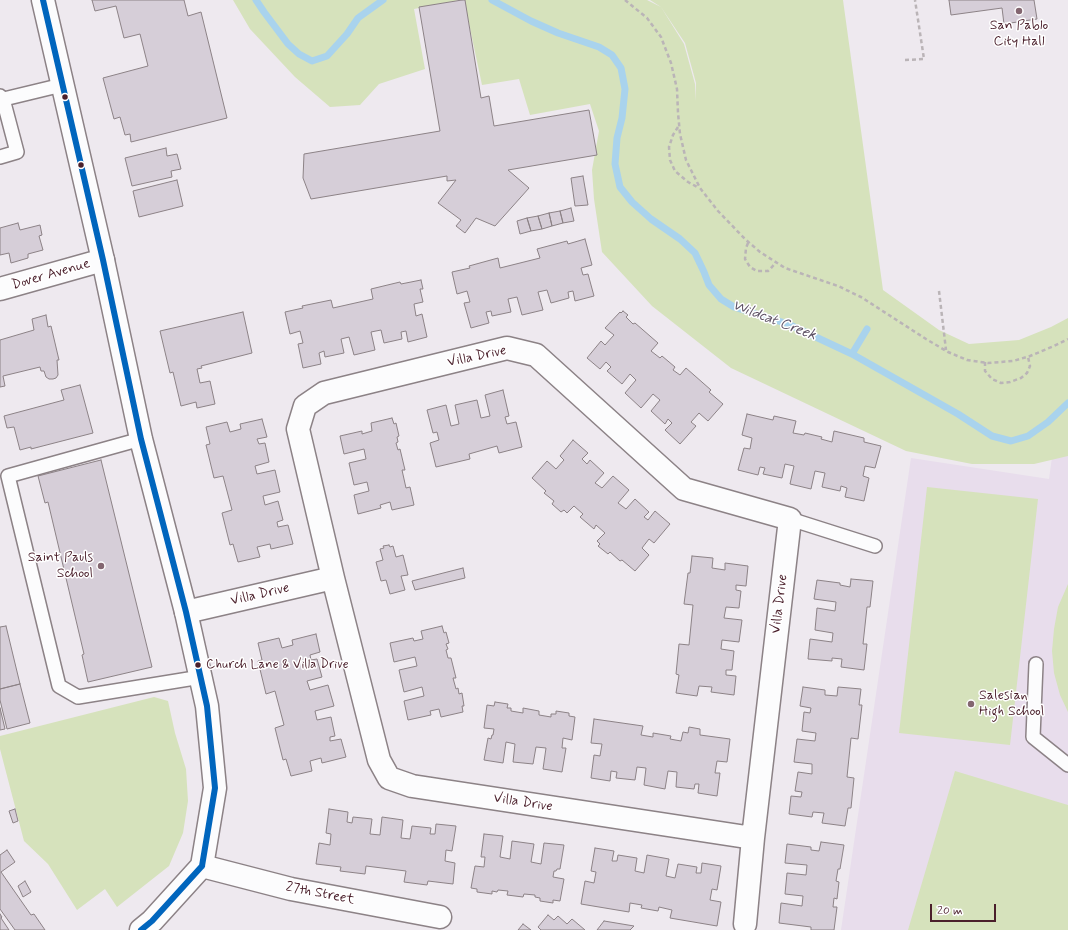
<!DOCTYPE html>
<html>
<head>
<meta charset="utf-8">
<style>
	body { margin:0 }
	#map { position:relative; width:1068px; height:930px; overflow:hidden; background:#eee9ef; font-family:Mynerve,sans-serif }
	canvas { display:block }
	.scale { position:absolute; left:930px; top:904px; width:66px; height:18px; box-sizing:border-box; border:2px solid #4a1f2b; border-top:0; padding-left:5px; font-size:12px; line-height:14px; white-space:nowrap; color:#4a1f2b; -webkit-text-stroke:3px #fff; paint-order:stroke }
</style>
</head>
<body>
<div id="map">
<canvas width="1068" height="930"></canvas>
<div class="scale">20 m</div>
</div>
<script>
const ctx = document.querySelector('canvas').getContext('2d');
ctx.lineJoin = 'round';
function fillPath(path, color) {
  ctx.fillStyle = color;
  ctx.fill(path, 'evenodd');
}
function poly(rows) {
  const path = new Path2D();
  for (const r of rows) {
    path.moveTo(r[0], r[1]);
    for (let i = 2; i < r.length; i += 2) path.lineTo(r[i], r[i + 1]);
  }
  return path;
}
function strokePath(path, color, width, dash) {
  ctx.strokeStyle = color;
  ctx.lineWidth = width;
  ctx.lineCap = dash ? 'butt' : 'round';
  ctx.setLineDash(dash || []);
  ctx.stroke(path);
}
function write(font, color, halo, rows, align = 'center') {
  ctx.font = font + ' Mynerve,sans-serif';
  ctx.lineWidth = 3;
  ctx.setLineDash([]);
  ctx.textBaseline = 'middle';
  ctx.strokeStyle = halo;
  ctx.fillStyle = color;
  for (const [text, x, y, turn = 0] of rows) {
    ctx.save();
    ctx.translate(x, y);
    ctx.rotate((+turn || 0) * Math.PI / 180);
    ctx.textAlign = isNaN(turn) ? turn : align;
    if (halo) ctx.strokeText(text, 0, 0);
    ctx.fillText(text, 0, 0);
    ctx.restore();
  }
}
fillPath(poly([
	[1053,450,1068,452,1068,930,841,930,911,458,1049,479]
]), '#e8ddec');
fillPath(poly([
	[233,0,460,0,414,9,425,69,379,84,360,105,330,107,295,77,250,29],
	[464,0,647,0,661,7,650,0,843,0,883,290,939,330,969,344,1019,340,1051,327,1068,318,1068,456,1034,464,972,464,906,451,731,368,652,306,602,252,594,199,592,170,599,131,590,104,530,115,519,79,482,85],
	[661,7,685,43,696,83,695,101,695,84,684,44],
	[927,487,1038,499,1010,745,899,733],
	[1068,584,1068,712,1060,695,1054,673,1052,651,1054,629,1058,607],
	[154,697,168,701,175,733,186,769,188,801,183,833,169,866,117,907,105,889,77,910,48,864,24,841,0,749,0,736],
	[955,771,1068,805,1068,930,908,930]
]), '#d6e2bc');
strokePath(poly([
	[256,0,264,12,288,44,299,54,312,61,327,56,347,34,358,18,383,0],
	[492,0,531,21,558,33,599,47,612,55,621,68,625,89,622,118,617,138,615,164,620,187,632,202,651,219,680,239,695,253,704,272,709,285,721,299,734,307,788,324,852,354,958,414,992,436,1011,441,1028,436,1048,422,1068,403],
	[852,354,867,329]
]), '#a9d3ed', 7);
const building = poly([
	[92,0,184,0,188,16,201,12,227,118,131,142,130,134,125,135,120,117,114,119,103,78,148,66,140,34,124,38,116,6,95,11,92,0],
	[462,0,465,0,481,98,489,96,494,126,589,110,597,155,508,170,529,188,495,226,476,218,465,233,456,226,461,220,438,203,456,180,447,181,447,176,311,199,303,178,304,154,440,131,419,7,462,0],
	[949,0,1034,0,1037,19,1004,24,1002,8,951,15,949,0],
	[166,148,167,156,177,154,181,169,171,171,172,177,132,186,125,158,166,148],
	[583,176,588,205,575,206,571,178,583,176],
	[177,180,183,206,139,217,133,191,177,180],
	[571,208,574,221,563,223,560,211,571,208],
	[560,211,563,223,552,226,549,213,560,211],
	[549,213,552,226,542,229,538,216,549,213],
	[538,216,542,229,531,231,527,218,538,216],
	[527,218,531,231,520,234,517,221,527,218],
	[18,223,20,230,40,225,42,235,39,236,43,250,28,254,28,258,11,263,9,253,0,255,0,228,18,223],
	[585,239,592,265,581,268,583,275,588,274,594,296,575,301,573,291,568,292,569,298,551,303,547,290,538,292,543,310,522,315,517,297,508,299,511,312,492,316,491,311,486,312,489,323,471,328,464,303,470,302,467,291,457,294,452,272,470,268,469,266,498,258,500,268,540,258,537,249,567,241,568,244,585,239],
	[421,280,423,289,420,289,423,302,414,304,416,316,422,314,427,337,408,342,406,331,401,332,402,339,384,343,381,330,371,332,375,350,354,355,349,337,341,339,344,353,325,357,324,351,319,353,321,364,303,368,298,344,303,343,300,331,290,334,285,312,303,308,302,306,331,300,333,308,373,299,371,289,400,282,401,284,421,280],
	[623,311,628,315,626,317,633,324,635,323,658,343,651,351,660,358,662,356,675,367,673,370,680,375,686,368,711,390,709,392,723,404,708,421,699,413,691,422,696,426,680,444,665,430,672,423,668,419,665,424,651,411,660,400,653,394,641,408,625,393,636,380,630,374,622,384,607,371,611,367,606,362,600,369,587,358,601,341,605,345,614,335,605,328,620,312,621,313,623,311],
	[243,312,252,353,201,366,202,368,197,369,200,383,210,381,215,404,197,408,196,402,181,406,173,372,170,373,160,331,243,312],
	[46,315,48,327,51,326,59,360,57,360,58,375,56,378,53,379,49,379,46,377,44,371,41,371,40,367,3,376,5,386,0,387,0,340,34,330,32,319,46,315],
	[80,385,93,433,31,449,31,447,20,450,14,427,7,428,4,416,64,400,61,390,80,385],
	[503,390,509,416,505,417,507,424,516,422,522,447,499,453,497,446,469,454,470,459,436,467,430,443,439,440,437,432,433,433,427,410,446,405,451,426,459,424,455,405,477,400,481,418,490,416,485,395,503,390],
	[747,414,773,420,774,416,796,421,793,433,804,435,805,433,822,437,821,439,832,442,834,431,864,438,864,442,881,446,875,468,865,466,863,476,869,478,864,501,845,497,847,488,841,486,840,491,822,487,825,473,815,471,811,489,790,484,794,466,785,464,782,478,763,474,765,468,760,467,758,475,738,470,744,448,750,449,752,438,742,435,747,414],
	[392,418,394,424,396,423,399,436,397,437,398,442,396,443,398,450,400,449,405,470,402,470,406,488,410,487,414,505,392,510,390,502,380,505,381,508,358,514,354,495,369,491,367,482,354,485,349,463,366,459,364,449,344,454,340,436,362,431,362,434,372,431,371,423,392,418],
	[262,419,267,437,257,439,259,444,265,443,269,462,255,466,257,474,275,470,280,492,263,496,265,505,278,501,283,520,277,522,278,527,288,525,293,544,271,549,270,544,257,547,260,557,238,562,233,544,230,545,222,513,232,510,223,476,214,478,206,445,210,444,206,427,227,422,230,432,241,429,240,424,262,419],
	[573,440,588,453,582,459,587,464,590,460,604,473,595,483,602,488,613,476,629,490,618,503,626,509,635,499,649,512,644,517,648,520,655,511,670,524,654,543,649,539,642,548,649,555,635,571,622,560,620,561,610,552,608,554,598,546,600,544,597,541,605,533,596,525,594,529,580,517,583,514,574,506,567,513,564,510,561,512,552,504,554,501,544,493,546,491,532,478,547,461,556,469,564,460,560,456,573,440],
	[101,460,152,667,88,682,82,655,84,654,48,502,45,503,38,476,101,460],
	[389,545,390,547,393,546,396,557,403,555,408,575,401,576,405,590,390,594,386,580,381,581,376,562,383,560,380,549,384,548,383,546,389,545],
	[692,556,713,558,712,568,725,570,725,563,748,566,746,586,736,585,736,590,741,591,739,608,726,607,724,618,742,620,739,642,722,640,721,649,734,651,732,670,726,670,726,675,736,676,734,695,711,692,712,687,699,686,697,696,676,693,679,675,676,674,679,644,689,645,693,605,684,604,688,573,690,573,692,556],
	[463,568,465,578,415,590,412,581,463,568],
	[851,579,873,581,870,607,867,607,863,644,867,644,864,670,841,667,842,659,832,658,832,661,808,659,810,639,832,642,833,633,815,630,817,608,835,611,836,602,814,599,817,580,840,583,840,585,850,587,851,579],
	[6,626,20,684,0,689,0,627,6,626],
	[442,626,444,633,446,632,449,643,446,644,448,649,446,650,448,658,451,658,456,678,453,678,456,689,458,688,459,694,462,693,464,706,462,706,463,712,441,717,439,709,430,711,431,715,408,720,404,701,424,696,422,687,404,692,399,670,417,666,415,657,394,662,390,643,413,638,414,641,423,639,421,631,442,626],
	[316,634,320,652,310,655,311,660,317,659,322,677,307,681,310,690,328,685,334,706,315,711,317,720,331,717,335,736,330,737,330,741,341,739,346,757,322,763,321,758,310,761,312,771,291,776,286,759,283,760,275,728,284,725,275,691,266,694,258,661,262,660,258,643,279,638,282,648,293,645,292,640,316,634],
	[20,684,30,723,7,729,0,700,0,689,20,684],
	[803,687,825,690,825,695,837,696,838,687,861,689,859,705,862,705,858,739,851,738,847,777,854,778,851,808,848,808,845,826,822,823,824,813,813,812,812,817,789,814,791,796,801,797,802,792,795,791,798,772,812,774,812,764,794,762,797,739,815,741,816,733,802,731,804,712,810,713,811,708,800,706,803,687],
	[495,702,508,704,507,708,511,708,511,711,523,713,523,708,539,711,539,715,551,717,551,714,556,714,556,711,569,713,569,716,575,717,572,740,563,738,562,748,566,748,562,772,543,769,546,748,536,747,533,764,513,762,515,744,506,742,503,763,484,760,488,738,491,739,492,735,493,735,494,729,484,728,487,705,494,706,495,702],
	[0,708,5,729,0,730,0,708],
	[594,719,643,726,641,735,653,737,653,733,671,736,670,739,681,741,683,732,688,733,689,727,700,729,700,735,730,739,727,762,717,761,715,773,720,773,717,796,698,793,699,784,695,784,694,789,676,787,677,772,668,771,665,789,644,785,646,768,637,767,635,780,616,778,617,772,611,771,610,781,591,778,594,755,600,756,602,744,591,743,594,719],
	[15,809,18,821,13,823,9,811,15,809],
	[329,809,348,812,347,822,352,823,353,817,372,819,370,834,380,835,382,817,403,820,401,838,410,839,412,826,431,828,430,834,435,834,436,824,456,826,452,851,446,850,445,861,455,863,453,884,428,881,427,885,404,882,406,871,366,866,365,874,340,871,341,867,316,864,319,843,330,845,331,834,326,833,329,809],
	[484,834,503,836,500,857,510,859,512,841,534,844,531,862,541,864,544,843,564,845,560,869,557,869,556,871,554,871,553,877,564,879,560,901,553,900,553,903,540,901,540,898,535,897,535,895,524,894,523,897,507,895,508,891,498,890,497,892,492,891,492,894,477,892,477,889,471,888,475,866,484,867,485,857,481,857,484,834],
	[821,842,844,845,840,869,838,869,836,881,839,882,837,899,834,898,833,907,837,907,834,930,811,930,811,927,779,923,781,903,802,906,803,896,785,894,787,873,806,875,807,865,785,863,787,844,811,847,811,850,819,851,821,842],
	[595,848,614,851,612,861,617,861,618,855,637,858,635,871,644,873,647,855,669,859,666,876,675,878,678,864,697,867,696,873,701,873,702,863,721,866,717,890,712,889,710,900,721,902,717,926,670,918,672,910,659,907,658,911,641,908,642,905,630,903,629,912,581,904,585,881,594,883,596,872,591,871,595,848],
	[7,850,15,862,1,872,31,915,34,914,45,930,15,930,0,909,0,855,7,850],
	[25,881,31,892,23,897,18,886,25,881],
	[0,914,2,917,1,918,9,930,0,930,0,914],
	[548,915,554,920,558,916,567,924,572,919,585,930,541,930,538,927,548,915],
	[604,921,634,926,630,930,597,930,604,921],
	[523,924,531,930,518,930,523,924]
]);
fillPath(building, '#d6ced8');
strokePath(building, '#8c8286', 1);
const service = poly([
	[0,96,3,99,17,152,0,157],
	[0,100,62,85],
	[141,439,8,476,59,686,78,697,201,677],
	[790,519,875,546],
	[1036,664,1033,737,1068,765]
]);
const minor = poly([
	[0,289,103,260],
	[186,612,333,578],
	[202,866,291,889,440,917],
	[745,924,753,838,790,519,684,489,536,355,507,348,324,393,305,406,298,429,333,578,379,760,389,778,412,786,753,838]
]);
const tertiary = poly([
	[43,0,103,260,141,439,186,612,207,706,215,788,202,866,152,921,141,930]
]);
strokePath(service, '#8c8286', 16);
strokePath(minor, '#8c8286', 25);
strokePath(tertiary, '#8c8286', 25);
strokePath(poly([
	[625,0,647,18,661,37,671,63,677,89,678,113,680,134,686,160,700,188,718,211,745,239,760,252,785,268,838,286,861,297,926,339,948,352,967,360,988,363,1013,361,1030,356,1054,346,1068,339],
	[905,60,924,59,915,0],
	[678,127,673,135,669,147,670,160,675,171,688,182,699,188],
	[748,243,746,248,745,259,750,267,757,271,768,271,772,267,776,262],
	[939,291,946,350],
	[985,362,985,371,992,379,1001,383,1010,382,1021,378,1027,373,1030,366,1028,357]
]), '#bab4b7', 2.5, [4, 3]);
strokePath(service, '#fcfcfd', 13);
strokePath(minor, '#fcfcfd', 22);
strokePath(tertiary, '#fcfcfd', 22);
strokePath(poly([
	[43,0,103,260,141,439,186,612,207,706,215,788,202,866],
	[141,930,152,921,202,866]
]), '#0065bd', 6);
for (const [x, y, r, color] of [
	[1019,11,4,"#836670"],
	[65,97,3.5,"#4a1f2b"],
	[81,165,3.5,"#4a1f2b"],
	[101,566,4,"#836670"],
	[198,665,3.5,"#4a1f2b"],
	[971,704,4,"#836670"]
]) {
  const dot = new Path2D();
  dot.arc(x, y, r, 0, 2 * Math.PI);
  ctx.fillStyle = color;
  ctx.fill(dot);
  strokePath(dot, '#fff', 1.5);
}
write('13px', '#4a1f2b', '#fff', [
	["Church Lane & Villa Drive",206,665]
], 'left');
write('14px', '#4a1f2b', '#fff', [
	["San Pablo",1019,26],
	["City Hall",1019,42],
	["Saint Pauls",93,558,"right"],
	["School",93,574,"right"],
	["Salesian",979,696,"left"],
	["High School",979,712,"left"]
]);
write('14px', '#4a1f2b', '#fff', [
	["Dover Avenue",51,275,-16],
	["Villa Drive",477,357,-12],
	["Villa Drive",260,595,-13],
	["Villa Drive",780,604,-83],
	["Villa Drive",523,803,9],
	["27th Street",320,894,11]
]);
write('italic 15px', '#5e5265', '#fff', [
	["Wildcat Creek",774,321,21]
]);
</script>
</body>
</html>
